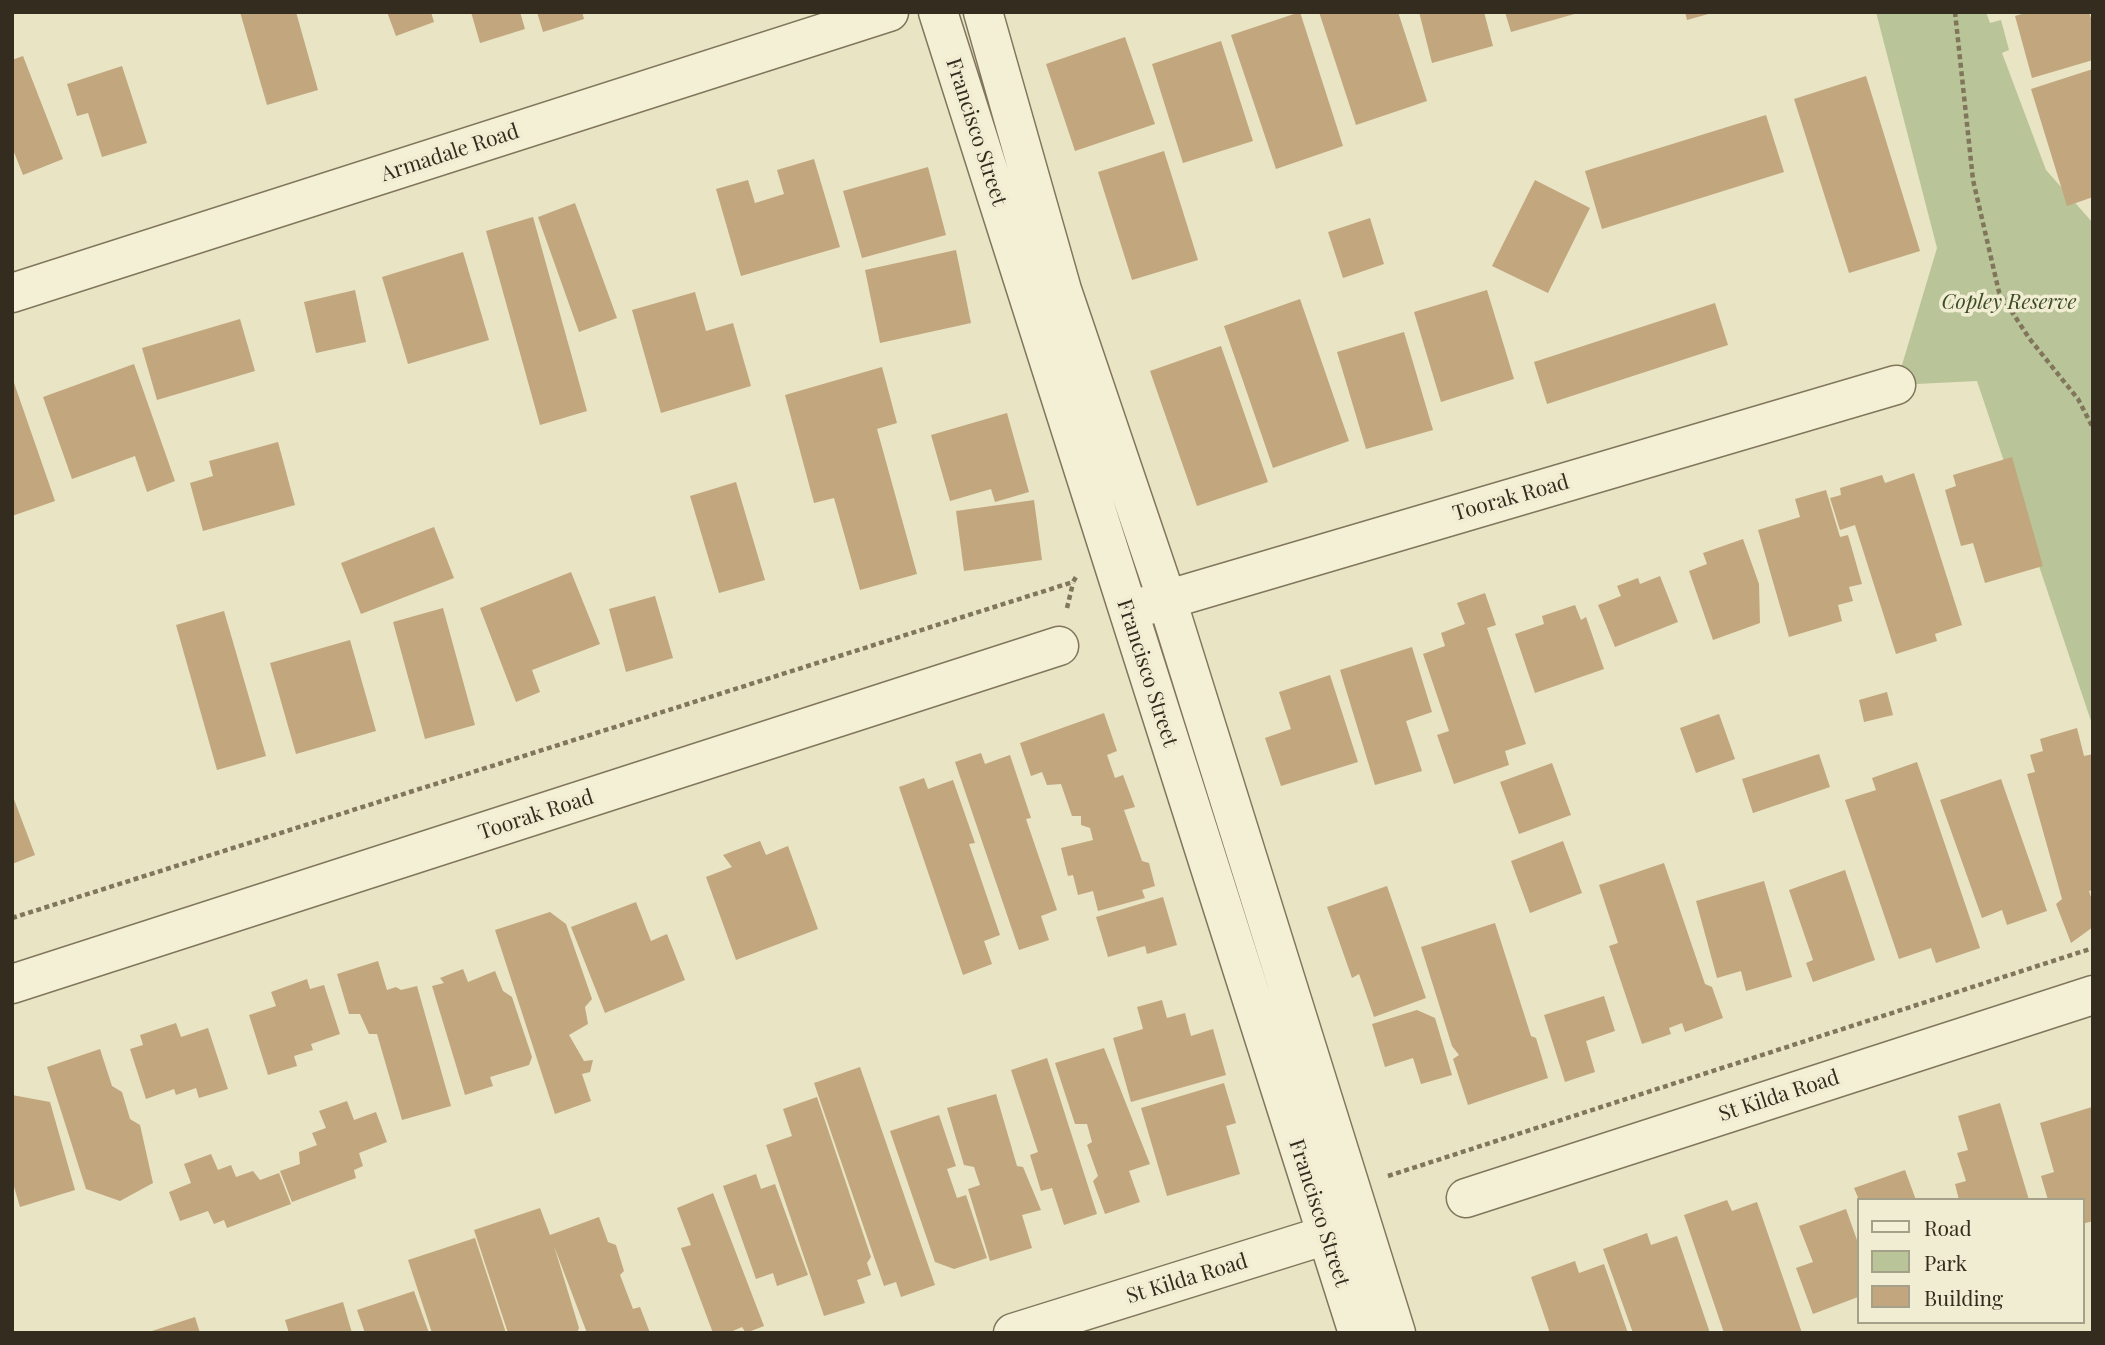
<!DOCTYPE html>
<html>
<head>
<meta charset="utf-8">
<style>
	body { margin:0 }
	#map { position:relative; width:2105px; height:1345px; overflow:hidden; background:#e8e4c4; font-family:"Playfair Display",serif }
	canvas { display:block }
	.frame { position:absolute; inset:0; border:14px solid #332c1f; pointer-events:none }
	.legend { position:absolute; left:1857px; top:1198px; width:228px; height:126px; box-sizing:border-box; background:#f1edd2; border:2px solid #a5a08a; margin:0; padding:9px 12px; list-style:none; font-size:21px; color:#332c1f }
	.legend li { display:flex; align-items:center; gap:14px; height:35px }
	.legend b { width:35px; border:2px solid #a5a08a }
</style>
</head>
<body>
<div id="map">
<canvas width="2105" height="1345"></canvas>
<div class="frame"></div>
<ul class="legend">
<li><b style="height:9px;background:#f4f0d6"></b>Road</li>
<li><b style="height:19px;background:#b9c599"></b>Park</li>
<li><b style="height:19px;background:#c2a67e"></b>Building</li>
</ul>
</div>
<script>
const ctx = document.querySelector('canvas').getContext('2d');
ctx.lineJoin = 'round';
function fillPath(path, color) {
  ctx.fillStyle = color;
  ctx.fill(path, 'evenodd');
}
function poly(rows) {
  const path = new Path2D();
  for (const r of rows) {
    path.moveTo(r[0], r[1]);
    for (let i = 2; i < r.length; i += 2) path.lineTo(r[i], r[i + 1]);
  }
  return path;
}
function strokePath(path, color, width, dash) {
  ctx.strokeStyle = color;
  ctx.lineWidth = width;
  ctx.lineCap = dash ? 'butt' : 'round';
  ctx.setLineDash(dash || []);
  ctx.stroke(path);
}
function write(font, color, halo, rows, align = 'center') {
  ctx.font = font + ' "Playfair Display",serif';
  ctx.lineWidth = 7;
  ctx.setLineDash([]);
  ctx.textBaseline = 'middle';
  ctx.strokeStyle = halo;
  ctx.fillStyle = color;
  for (const [text, x, y, turn = 0] of rows) {
    ctx.save();
    ctx.translate(x, y);
    ctx.rotate((+turn || 0) * Math.PI / 180);
    ctx.textAlign = isNaN(turn) ? turn : align;
    if (halo) ctx.strokeText(text, 0, 0);
    ctx.fillText(text, 0, 0);
    ctx.restore();
  }
}
fillPath(poly([
	[1876,12,1986,12,1990,23,2001,20,2009,50,2002,53,2046,170,2093,223,2093,727,1977,381,1896,385,1937,248]
]), '#b9c599');
fillPath(poly([
	[240,12,296,12,318,90,267,105],
	[387,12,431,12,434,22,396,36],
	[471,12,520,12,525,29,480,43],
	[537,12,582,12,584,19,543,32],
	[1300,12,1343,146,1276,169,1231,35],
	[1319,12,1398,12,1427,101,1356,125],
	[1419,12,1484,12,1493,46,1432,63],
	[1505,12,1577,12,1578,13,1511,32],
	[1685,12,1712,12,1712,13,1687,20],
	[2029,12,2089,12,2093,24,2093,60,2032,78,2015,16],
	[1125,37,1155,124,1075,151,1046,64],
	[1221,41,1253,141,1183,163,1152,64],
	[23,56,63,159,23,175,12,147,12,60],
	[122,66,147,143,102,157,88,113,77,116,67,84],
	[2093,69,2093,197,2067,206,2031,89],
	[1866,76,1920,251,1849,273,1794,99],
	[1766,115,1784,172,1602,229,1585,171],
	[1164,151,1198,260,1132,280,1098,172],
	[814,159,840,247,741,276,716,189,748,180,755,203,784,194,777,170],
	[928,167,946,235,862,258,843,191],
	[1535,180,1590,208,1548,293,1492,266],
	[575,203,617,318,579,332,538,217],
	[533,217,587,411,540,425,486,231],
	[1370,218,1384,264,1343,278,1328,232],
	[956,250,971,323,880,343,865,270],
	[463,252,489,340,408,364,382,277],
	[355,290,366,342,316,353,304,302],
	[1487,290,1514,379,1441,402,1414,312],
	[695,292,706,331,733,323,751,386,661,413,632,310],
	[1300,299,1349,441,1273,468,1224,326],
	[1715,303,1728,345,1547,404,1534,362],
	[240,319,255,371,157,400,142,348],
	[1404,332,1433,430,1366,449,1337,352],
	[1221,346,1268,482,1197,506,1150,371],
	[134,364,175,481,147,492,135,456,72,479,43,397],
	[882,367,897,423,877,429,917,574,860,590,834,498,814,503,785,395],
	[12,377,55,501,12,516],
	[1007,413,1029,492,995,502,991,489,950,501,931,435],
	[278,442,295,505,203,531,190,483,213,476,209,461],
	[2012,457,2043,566,1985,583,1973,543,1961,546,1945,490,1956,486,1953,475],
	[1914,473,1962,625,1935,634,1937,641,1896,654,1855,525,1840,530,1830,498,1841,495,1840,488,1882,475,1885,483],
	[736,482,765,580,719,593,690,496],
	[1826,490,1840,537,1848,535,1862,584,1849,587,1853,601,1838,605,1842,621,1789,637,1758,530,1800,517,1795,499],
	[1034,500,1042,560,964,571,956,511],
	[434,527,454,578,361,614,341,563],
	[1743,539,1759,584,1760,623,1713,640,1689,571,1707,564,1703,553],
	[571,572,600,644,532,670,540,692,516,702,480,608],
	[1660,576,1678,622,1615,647,1598,605,1621,596,1617,586,1638,578,1640,584],
	[1485,593,1496,625,1487,628,1526,744,1505,751,1509,765,1454,784,1437,735,1449,731,1423,654,1445,646,1441,633,1465,624,1457,603],
	[655,596,673,658,626,672,609,609],
	[1575,605,1581,620,1586,617,1604,669,1535,693,1515,634,1544,624,1542,616],
	[443,608,475,725,425,739,393,622],
	[224,611,266,756,217,770,176,625],
	[350,640,376,731,296,754,270,663],
	[1412,647,1432,712,1406,721,1422,771,1375,785,1340,670],
	[1330,675,1358,762,1281,786,1265,738,1291,729,1279,692],
	[1887,692,1893,715,1864,722,1859,700],
	[1104,713,1117,751,1107,755,1115,778,1123,775,1135,807,1124,810,1142,861,1149,863,1155,886,1142,890,1145,898,1098,911,1093,891,1078,895,1073,875,1068,876,1061,848,1093,840,1090,828,1081,825,1081,816,1072,816,1061,784,1047,785,1042,772,1031,776,1020,743],
	[1719,714,1735,759,1696,773,1680,728],
	[2077,728,2084,756,2093,754,2093,890,2089,891,2093,903,2093,927,2071,943,2056,904,2062,899,2027,774,2035,772,2030,755,2043,751,2040,739],
	[981,753,985,764,1010,755,1031,818,1026,819,1057,910,1041,916,1049,940,1019,950,955,762],
	[1819,754,1830,787,1753,813,1742,779],
	[1917,762,1980,948,1936,963,1931,948,1899,959,1845,800,1876,790,1872,778],
	[1552,763,1571,815,1519,834,1500,782],
	[924,778,928,789,953,780,975,843,969,844,1000,935,984,941,992,964,963,975,899,787],
	[2001,779,2047,911,2007,925,2002,910,1982,918,1940,800],
	[12,794,35,855,12,864],
	[760,841,766,855,788,846,818,929,736,960,706,877,732,867,723,855],
	[1563,841,1582,893,1530,913,1511,861],
	[1664,863,1705,984,1712,987,1723,1018,1685,1032,1682,1023,1669,1028,1671,1034,1642,1044,1609,946,1618,943,1599,885],
	[1845,870,1875,960,1813,982,1806,963,1813,960,1789,890],
	[1764,881,1792,977,1746,991,1741,971,1717,978,1696,901],
	[1387,886,1426,998,1374,1017,1359,974,1352,978,1327,907],
	[1163,897,1177,945,1147,954,1145,946,1108,957,1096,917],
	[636,902,651,941,667,934,685,980,605,1013,571,927],
	[550,912,566,924,592,999,585,1007,588,1024,569,1035,584,1061,593,1060,590,1072,582,1074,591,1101,555,1114,495,930],
	[1495,923,1531,1036,1536,1038,1548,1078,1468,1105,1453,1059,1459,1055,1452,1046,1421,947],
	[378,961,387,990,396,987,401,990,417,986,451,1106,402,1120,377,1034,369,1034,360,1014,349,1014,337,974],
	[463,969,468,982,495,971,503,991,512,997,532,1057,529,1065,490,1077,493,1086,465,1095,432,986,444,983,440,978],
	[307,979,310,989,324,985,340,1034,311,1044,313,1050,294,1056,297,1066,268,1075,249,1015,276,1006,271,992],
	[1604,996,1615,1031,1586,1041,1595,1072,1565,1082,1544,1015],
	[1162,1000,1167,1018,1185,1013,1191,1036,1213,1029,1226,1075,1131,1102,1113,1038,1143,1029,1137,1007],
	[1417,1010,1435,1018,1452,1075,1421,1084,1413,1058,1385,1067,1372,1024],
	[176,1023,181,1037,208,1028,228,1089,199,1098,196,1088,176,1095,174,1089,146,1099,130,1049,143,1045,140,1035],
	[1104,1048,1150,1164,1129,1171,1140,1202,1105,1214,1093,1181,1098,1176,1087,1145,1092,1142,1087,1124,1075,1124,1055,1063],
	[100,1049,112,1086,122,1092,130,1119,140,1125,153,1183,120,1201,86,1189,47,1067],
	[1047,1058,1097,1214,1064,1225,1052,1188,1041,1191,1030,1155,1038,1152,1011,1070],
	[860,1067,935,1285,901,1297,896,1282,884,1286,814,1083],
	[1224,1083,1236,1123,1226,1126,1240,1174,1167,1196,1141,1108],
	[996,1094,1017,1166,1023,1167,1041,1210,1022,1215,1032,1248,990,1261,968,1189,980,1185,974,1167,964,1165,947,1108],
	[12,1095,50,1102,75,1190,20,1207,12,1180],
	[817,1097,871,1257,867,1263,871,1275,857,1280,865,1303,824,1316,766,1145,792,1136,783,1109],
	[347,1101,354,1120,376,1112,387,1142,359,1153,363,1166,354,1170,356,1178,292,1202,280,1171,300,1164,299,1152,317,1145,312,1133,326,1128,319,1111],
	[2000,1103,2029,1200,1959,1200,1955,1184,1966,1181,1957,1153,1968,1150,1958,1116],
	[2092,1107,2093,1221,2082,1224,2082,1200,2048,1200,2041,1176,2054,1172,2040,1123],
	[939,1115,956,1166,947,1169,957,1198,966,1195,987,1258,954,1269,935,1262,890,1131],
	[211,1154,218,1170,231,1165,236,1177,253,1171,260,1180,279,1173,291,1204,227,1228,224,1220,214,1224,208,1211,180,1221,169,1192,191,1183,184,1164],
	[1905,1170,1916,1200,1859,1200,1854,1188],
	[756,1174,761,1189,775,1184,808,1275,777,1286,773,1273,756,1279,723,1186],
	[713,1193,764,1326,746,1333,742,1327,728,1333,713,1333,681,1248,691,1245,677,1208],
	[1727,1200,1732,1211,1757,1202,1802,1333,1724,1333,1684,1215],
	[540,1208,550,1235,599,1217,608,1242,616,1245,624,1271,620,1275,633,1309,640,1307,650,1333,587,1333,554,1246,579,1328,577,1333,508,1333,474,1230],
	[1846,1209,1858,1243,1858,1297,1813,1314,1796,1268,1813,1262,1799,1226],
	[1647,1233,1651,1245,1677,1236,1710,1333,1633,1333,1603,1249],
	[475,1238,506,1333,432,1333,408,1260],
	[1575,1261,1579,1273,1604,1264,1628,1333,1550,1333,1531,1277],
	[414,1291,429,1333,365,1333,357,1310],
	[343,1302,352,1333,289,1333,285,1320],
	[195,1317,200,1333,149,1333,149,1332]
]), '#c2a67e');
const minor = poly([
	[938,12,1358,1333],
	[983,12,1062,290,1167,600,1396,1333],
	[12,293,889,12],
	[1142,607,1896,385],
	[12,984,1059,646],
	[1466,1198,2093,995],
	[1013,1333,1352,1227]
]);
strokePath(minor, '#81765c', 41);
strokePath(poly([
	[1955,12,1973,180,1999,292,2029,338,2078,399,2093,428],
	[1067,608,1073,583],
	[12,918,1073,582,1076,577],
	[1388,1176,2093,948]
]), '#81765c', 4.5, [5, 3.5]);
strokePath(minor, '#f4f0d6', 38);
write('21px', '#332c1f', '#f1edd2', [
	["Francisco Street",976,132,72],
	["Armadale Road",450,153,-18],
	["Toorak Road",1511,498,-16],
	["Francisco Street",1147,673,72],
	["Toorak Road",536,815,-18],
	["St Kilda Road",1779,1096,-18],
	["Francisco Street",1319,1213,72],
	["St Kilda Road",1187,1279,-17]
]);
write('italic 21px', '#3d4d28', '#f1edd2', [
	["Copley Reserve",2009,302]
]);
</script>
</body>
</html>
